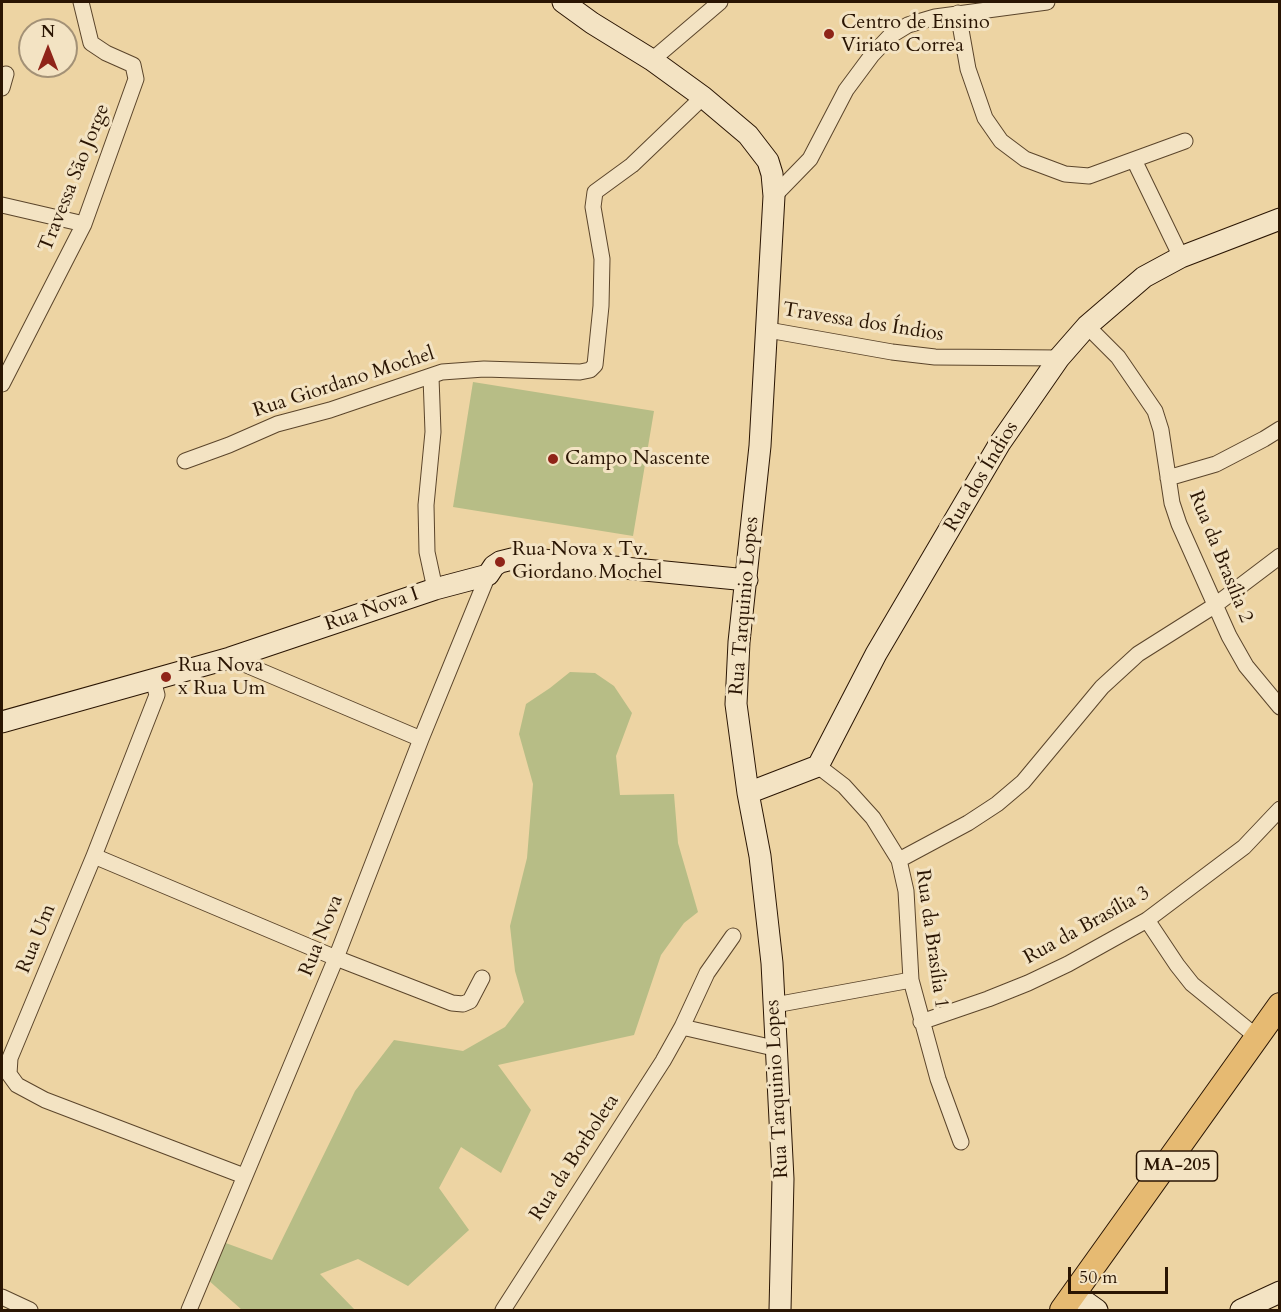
<!DOCTYPE html>
<html>
<head>
<meta charset="utf-8">
<style>
	body { margin:0 }
	#map { position:relative; width:1281px; height:1312px; overflow:hidden; background:#edd4a3; font-family:Cardo,serif }
	canvas { display:block }
	.frame { position:absolute; inset:0; border:3px solid #2a1503; pointer-events:none }
	.north { position:absolute; left:18px; top:18px; width:60px; height:60px; box-sizing:border-box; background:#f3e3c3; border:2px solid #a39176; border-radius:50%; rotate:0deg; font-size:16px; font-weight:700; line-height:24px; text-align:center; color:#2a1503 }
	.north::after { content:''; display:block; margin:auto; width:21px; height:27px; background:#8f2418; clip-path:polygon(50% 0,100% 100%,50% 72%,0 100%) }
	.scale { position:absolute; left:1068px; top:1267px; width:100px; height:27px; box-sizing:border-box; border:3px solid #2a1503; border-top:0; padding-left:8px; font-size:18px; line-height:21px; white-space:nowrap; color:#2a1503; -webkit-text-stroke:4px #f3e3c3; paint-order:stroke }
</style>
</head>
<body>
<div id="map">
<canvas width="1281" height="1312"></canvas>
<div class="frame"></div>
<div class="north">N</div>
<div class="scale">50 m</div>
</div>
<script>
const ctx = document.querySelector('canvas').getContext('2d');
ctx.lineJoin = 'round';
function fillPath(path, color) {
  ctx.fillStyle = color;
  ctx.fill(path, 'evenodd');
}
function poly(rows) {
  const path = new Path2D();
  for (const r of rows) {
    path.moveTo(r[0], r[1]);
    for (let i = 2; i < r.length; i += 2) path.lineTo(r[i], r[i + 1]);
  }
  return path;
}
function strokePath(path, color, width, dash) {
  ctx.strokeStyle = color;
  ctx.lineWidth = width;
  ctx.lineCap = dash ? 'butt' : 'round';
  ctx.setLineDash(dash || []);
  ctx.stroke(path);
}
function write(font, color, halo, rows, align = 'center') {
  ctx.font = font + ' Cardo,serif';
  ctx.lineWidth = 6;
  ctx.setLineDash([]);
  ctx.textBaseline = 'middle';
  ctx.strokeStyle = halo;
  ctx.fillStyle = color;
  for (const [text, x, y, turn = 0] of rows) {
    ctx.save();
    ctx.translate(x, y);
    ctx.rotate((+turn || 0) * Math.PI / 180);
    ctx.textAlign = isNaN(turn) ? turn : align;
    if (halo) ctx.strokeText(text, 0, 0);
    ctx.fillText(text, 0, 0);
    ctx.restore();
  }
}
fillPath(poly([
	[473,382,654,411,633,536,453,507],
	[570,672,595,673,614,686,632,713,616,756,620,795,674,794,678,843,698,912,684,923,661,955,634,1035,498,1065,531,1110,501,1173,461,1147,439,1188,469,1230,408,1286,358,1259,320,1274,355,1310,242,1310,207,1279,223,1242,272,1260,355,1091,394,1040,463,1051,505,1027,524,1002,515,971,510,926,527,858,533,784,519,734,526,704,550,688]
]), '#b7bd86');
const street = poly([
	[958,13,968,69,985,118,1001,141,1025,159,1065,174,1089,176,1185,141],
	[652,60,720,2],
	[2,88,6,74],
	[1134,160,1181,257],
	[774,196,810,159,846,90,872,55,890,36,908,25,935,17,1047,2],
	[2,205,84,224],
	[1087,326,1118,357,1155,411,1161,430,1172,503,1179,524,1229,636,1246,666,1280,707],
	[768,330,892,352,935,357,1059,358],
	[431,377,433,432,426,505,427,552,435,589],
	[2,384,84,224,136,79,133,65,106,53,91,43,81,2],
	[185,461,229,445,277,424,330,410,442,372,484,369,580,372,590,370,595,365,601,306,602,259,593,207,595,192,632,165,703,97],
	[1168,478,1216,464,1264,439,1280,429],
	[230,658,421,739],
	[153,680,157,695,94,856,10,1058,9,1074,17,1085,45,1100,244,1176],
	[818,766,844,786,873,818,899,860,906,891,911,980,938,1079,961,1142],
	[94,856,336,958,452,1003,463,1004,470,1001,482,978],
	[899,860,968,823,997,804,1023,782,1102,687,1138,654,1214,606,1280,556],
	[1147,920,1177,965,1192,984,1257,1037],
	[775,1005,911,980],
	[921,1022,988,999,1028,983,1068,964,1147,920,1244,847,1280,809],
	[682,1027,778,1049],
	[2,1297,30,1310],
	[189,1310,336,958,421,739,488,575],
	[503,1310,663,1061,682,1027,707,973,733,936]
]);
const secondary = poly([
	[563,2,592,23,652,60,703,97,748,135,768,161,772,174,774,196,760,446,739,642,736,704,748,793,760,856,772,963,783,1179,780,1310],
	[2,722,230,658,435,589,488,575,494,566,500,562,512,559,522,558,747,580],
	[748,793,818,766,876,654,1000,443,1059,358,1087,326,1144,277,1181,257,1280,219],
	[1083,1300,1097,1310],
	[1241,1310,1280,1292]
]);
const primary = poly([
	[1062,1310,1280,1005]
]);
strokePath(street, '#5b452b', 17);
strokePath(secondary, '#2a1503', 23);
strokePath(primary, '#2a1503', 26);
strokePath(street, '#f3e3c3', 15);
strokePath(secondary, '#f3e3c3', 21);
strokePath(primary, '#e6ba72', 24);
for (const [x, y, r, color] of [
	[829,34,6,"#8f2418"],
	[553,459,6,"#8f2418"],
	[500,562,6,"#8f2418"],
	[166,677,6,"#8f2418"]
]) {
  const dot = new Path2D();
  dot.arc(x, y, r, 0, 2 * Math.PI);
  ctx.fillStyle = color;
  ctx.fill(dot);
  strokePath(dot, '#f3e3c3', 2);
}
for (const [x, y, w] of [
	[1177,1166,81]
]) {
  const box = new Path2D();
  box.roundRect(x - w / 2, y - 15, w, 30, 4.5);
  ctx.fillStyle = '#f3e3c3';
  ctx.fill(box);
  strokePath(box, '#2a1503', 1.5);
}
write('bold 18px', '#2a1503', null, [
	["MA-205",1177,1166]
]);
write('20px', '#2a1503', '#f3e3c3', [
	["Centro de Ensino",841,23],
	["Viriato Correa",841,46],
	["Campo Nascente",565,459],
	["Rua Nova x Tv.",512,550],
	["Giordano Mochel",512,573],
	["Rua Nova",178,666],
	["x Rua Um",178,689]
], 'left');
write('20px', '#2a1503', '#f3e3c3', [
	["Travessa São Jorge",75,178,-68],
	["Travessa dos Índios",863,323,9],
	["Rua Giordano Mochel",344,383,-18],
	["Rua dos Índios",982,477,-59],
	["Rua da Brasília 2",1220,557,68],
	["Rua Tarquinio Lopes",745,606,-85],
	["Rua Nova I",372,610,-19],
	["Rua da Brasília 3",1087,926,-29],
	["Rua Nova",322,936,-68],
	["Rua Um",37,939,-68],
	["Rua da Brasília 1",931,939,82],
	["Rua Tarquinio Lopes",778,1089,-93],
	["Rua da Borboleta",575,1158,-57]
]);
</script>
</body>
</html>
